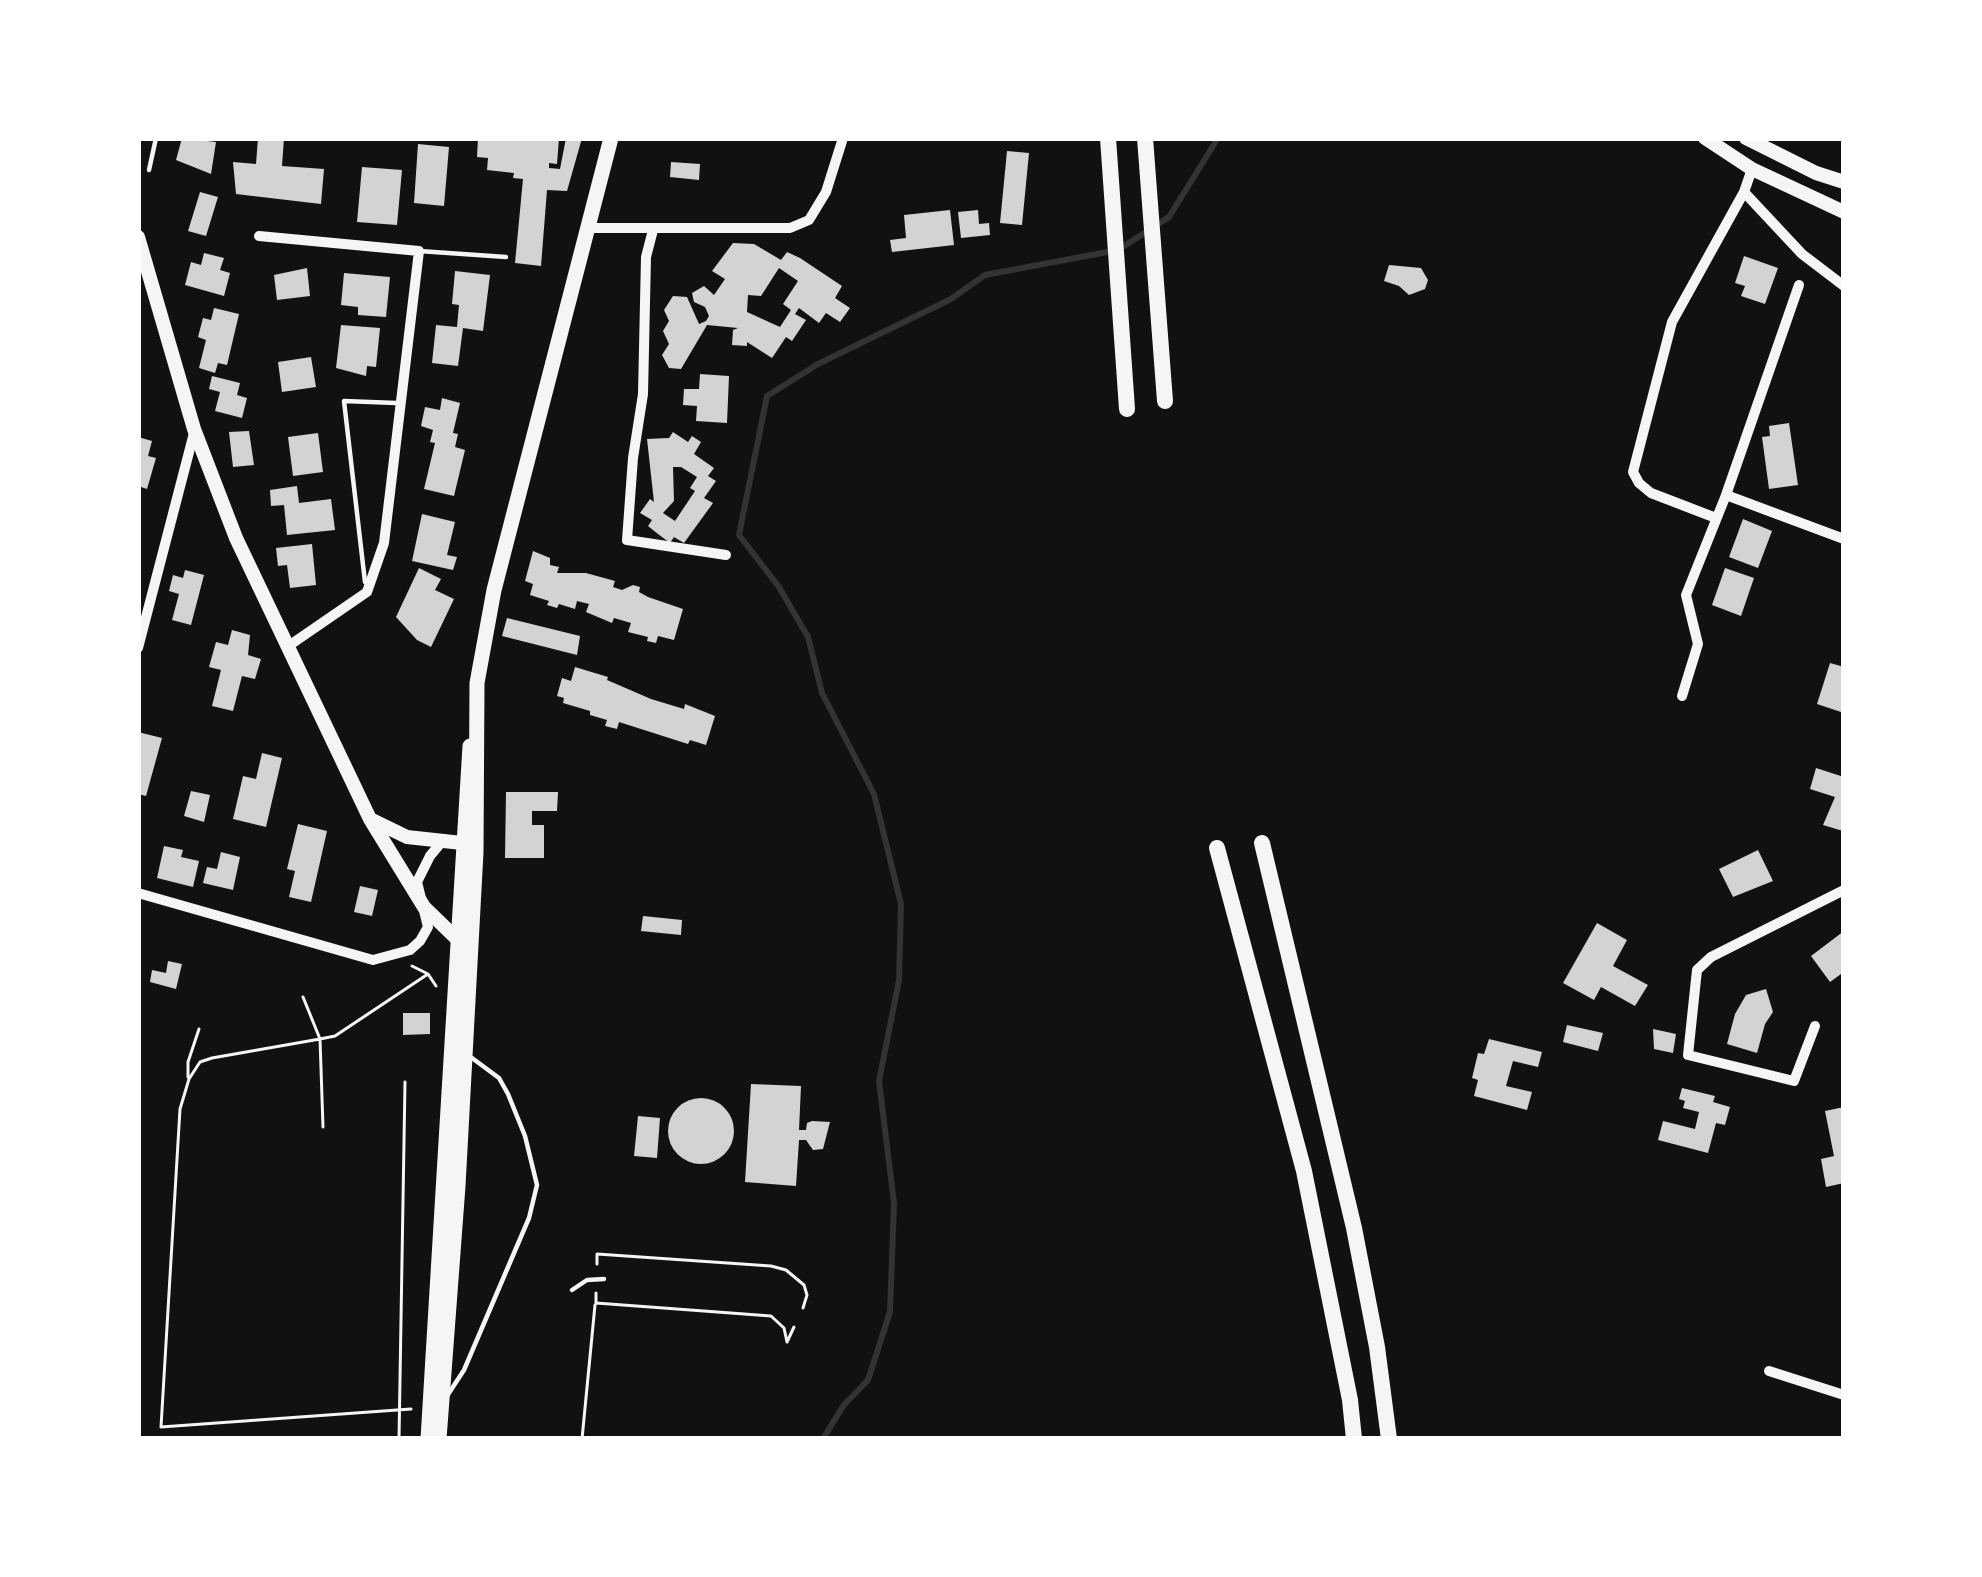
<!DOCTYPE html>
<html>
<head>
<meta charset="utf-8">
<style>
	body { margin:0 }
	#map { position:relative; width:1982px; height:1577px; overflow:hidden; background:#111; font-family:"Nunito Sans",sans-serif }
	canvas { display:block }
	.frame { position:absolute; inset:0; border:141px solid #fff; pointer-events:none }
</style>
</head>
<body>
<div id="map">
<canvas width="1982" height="1577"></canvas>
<div class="frame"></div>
</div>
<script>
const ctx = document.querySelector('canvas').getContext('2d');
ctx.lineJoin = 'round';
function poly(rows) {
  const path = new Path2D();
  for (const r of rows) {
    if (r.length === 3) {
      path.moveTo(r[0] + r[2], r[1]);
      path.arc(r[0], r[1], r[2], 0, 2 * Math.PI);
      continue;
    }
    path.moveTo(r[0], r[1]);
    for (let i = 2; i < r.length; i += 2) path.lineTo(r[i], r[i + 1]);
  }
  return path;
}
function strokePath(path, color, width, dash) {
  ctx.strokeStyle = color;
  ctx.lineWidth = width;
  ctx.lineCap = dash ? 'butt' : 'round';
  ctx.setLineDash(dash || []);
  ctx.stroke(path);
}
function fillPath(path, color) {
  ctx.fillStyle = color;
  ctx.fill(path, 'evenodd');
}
strokePath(poly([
	[823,1439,843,1406,868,1380,890,1312,894,1203,879,1081,899,980,901,904,874,794,822,693,808,637,779,587,739,535,767,396,818,364,951,299,985,275,1118,250,1169,217,1218,138]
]), '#333', 6);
fillPath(poly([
	[182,138,216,142,211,174,176,160],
	[258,138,284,138,282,166,324,169,321,204,236,194,233,162,256,164],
	[478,138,559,138,557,164,549,163,549,168,560,169,566,138,582,138,567,191,547,190,541,266,515,263,523,179,513,178,514,173,487,170,488,158,477,157],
	[418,144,449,147,444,206,414,203],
	[1007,151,1029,153,1022,225,1000,223],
	[671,162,700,164,699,180,670,177],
	[362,167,402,170,397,225,357,222],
	[200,192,218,197,206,236,188,231],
	[950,210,954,245,892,252,890,240,906,238,904,215],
	[978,210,979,224,989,223,990,235,961,238,958,212],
	[733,243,754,244,781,260,787,252,800,258,842,286,835,298,850,308,840,322,826,313,819,323,799,308,795,314,806,320,792,341,786,337,772,358,747,342,747,346,732,345,733,330,738,328,707,325,681,369,669,368,662,355,669,344,663,331,669,321,664,310,673,296,687,297,699,324,706,321,709,316,705,307,694,302,692,293,704,286,714,295,725,279,712,271],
	[779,268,798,281,783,304,791,310,780,327,747,312,748,295,761,296],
	[204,253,224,258,220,270,230,273,224,296,185,285,191,262,201,265],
	[1744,256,1778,268,1765,304,1741,296,1745,286,1735,283],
	[1389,265,1421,268,1428,280,1425,289,1409,295,1399,286,1384,281],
	[307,268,310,296,277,300,274,275],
	[455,271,490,275,483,331,463,328,458,366,432,363,436,325,457,327,459,305,452,304],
	[344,273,390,277,386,317,358,315,358,307,341,305],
	[214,308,239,314,227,365,218,363,215,373,199,368,206,340,198,337,203,318,211,320],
	[341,325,380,328,376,367,367,366,366,376,336,368],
	[311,357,316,387,282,392,278,362],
	[700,374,729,376,727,423,696,421,697,406,683,405,684,389,699,389],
	[212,376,240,383,237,395,247,398,242,418,215,411,220,392,209,389],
	[442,398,460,403,453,433,458,434,455,447,465,450,454,496,424,489,435,443,430,442,433,430,421,426,425,407,440,410],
	[1789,423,1798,485,1769,489,1762,437,1770,436,1769,426],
	[249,431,254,465,233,467,229,432],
	[673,432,688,442,692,436,701,442,694,454,714,468,708,476,716,481,704,498,713,503,684,543,674,537,670,543,658,534,648,526,652,520,640,513,650,499,654,502,647,439,669,438],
	[673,467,681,467,697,477,690,488,695,491,675,521,663,513,674,501],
	[318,433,323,472,293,476,288,437],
	[138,437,152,441,148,456,156,458,147,489,138,486],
	[297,486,299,503,331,499,335,530,287,535,284,505,271,506,270,490],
	[422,514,455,522,447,555,457,557,453,570,412,561],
	[1743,519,1772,531,1758,568,1729,557],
	[312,544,316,585,290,588,287,565,278,566,276,548],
	[533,551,550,558,550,565,559,567,557,573,586,573,615,581,613,587,622,590,633,585,640,587,639,592,648,597,683,609,674,640,658,636,656,643,647,641,648,637,628,632,631,623,614,618,612,623,586,612,589,604,577,601,575,609,559,604,557,608,547,605,549,601,530,595,533,584,525,581],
	[419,568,441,579,435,590,454,599,431,647,417,640,396,617],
	[1725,568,1754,578,1741,616,1712,605],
	[185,570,204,575,191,625,172,620,179,594,169,591,173,575,183,578],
	[507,618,580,636,577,655,502,636],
	[232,630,250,635,248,655,261,659,255,679,242,676,233,711,212,706,221,670,209,667,216,642,228,645],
	[1830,663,1844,667,1844,713,1817,704],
	[575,667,608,677,607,680,651,699,684,709,685,704,715,716,706,745,690,740,688,744,619,722,617,729,605,726,607,720,590,715,590,711,563,703,564,698,557,696,562,678,571,681],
	[138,732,162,738,146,796,138,794],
	[262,753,282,758,266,827,233,819,243,776,256,779],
	[1816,768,1844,777,1843,831,1823,825,1835,797,1810,789],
	[191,791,210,795,204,822,184,816],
	[506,792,558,792,557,811,532,811,532,825,544,825,544,858,505,858],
	[298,824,327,831,311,902,289,897,295,871,287,869],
	[164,846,183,850,181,857,199,861,193,887,157,878],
	[1758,850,1773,881,1733,897,1719,869],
	[221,852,240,857,233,890,203,883,207,867,217,869],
	[360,886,378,890,372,916,354,912],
	[643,916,682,920,681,935,641,931],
	[1597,923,1627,940,1613,966,1648,985,1635,1006,1601,987,1594,1000,1563,983],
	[1844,931,1844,978,1841,974,1830,982,1811,956],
	[168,961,182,964,176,989,150,982,152,970,166,973],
	[1766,989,1773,1012,1765,1024,1757,1053,1727,1044,1735,1014,1746,995],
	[403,1013,430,1013,430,1034,403,1035],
	[1567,1025,1603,1033,1598,1051,1563,1042],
	[1653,1029,1676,1034,1673,1053,1654,1049],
	[1489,1039,1542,1052,1538,1067,1513,1061,1506,1086,1532,1092,1527,1110,1474,1096,1478,1080,1472,1078,1478,1053,1484,1054],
	[751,1084,801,1086,799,1130,806,1130,807,1123,812,1121,830,1122,823,1149,813,1150,806,1140,799,1140,796,1186,745,1182],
	[1682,1088,1715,1096,1713,1102,1730,1107,1725,1125,1716,1123,1708,1153,1658,1140,1663,1121,1695,1129,1699,1112,1683,1108,1685,1101,1679,1099],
	[701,1131,33],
	[1844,1107,1844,1183,1826,1187,1821,1159,1834,1156,1825,1111],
	[638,1116,660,1118,657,1158,634,1156]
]), '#d3d3d3');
strokePath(poly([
	[412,966,428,974,436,986],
	[303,997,320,1039,335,1036,428,974],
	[188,1077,188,1062,199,1029],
	[323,1127,320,1039,212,1058,200,1062,189,1079,180,1109,161,1427,411,1409],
	[597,1264,597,1254,771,1266,786,1270,804,1285,807,1295,803,1308],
	[596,1293,596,1303,771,1316,784,1328,787,1342],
	[787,1342,794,1327],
	[399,1439,405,1082],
	[582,1439,595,1305]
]), '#f5f5f5', 3);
strokePath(poly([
	[149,170,156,138],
	[419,251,506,257],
	[365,582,344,401,396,403],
	[572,1290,587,1280,604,1279],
	[447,1396,464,1370,529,1218,537,1185,525,1136,508,1094,499,1078,472,1058]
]), '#f5f5f5', 4.5);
strokePath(poly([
	[1752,169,1744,192,1802,254,1844,286],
	[588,228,790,228,809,220,826,192,843,138],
	[653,230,646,257,643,394,633,458,627,540,726,555],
	[259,236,419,251,384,543,367,592,287,647],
	[1799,285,1726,495,1844,539],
	[1716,518,1651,493,1639,483,1633,472,1672,322,1744,192],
	[138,648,194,433],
	[1682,696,1698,644,1686,595,1726,495],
	[138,893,373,960,410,950,420,941,428,927,417,882,430,856,444,839],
	[1815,1026,1794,1081,1688,1055,1697,970,1711,957,1844,890],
	[1769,1371,1844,1395]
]), '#f5f5f5', 10);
strokePath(poly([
	[1705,138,1752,169,1844,212],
	[1746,138,1816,173,1844,182],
	[138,237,194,429,236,538,370,819,424,907,456,938],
	[370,819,407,837,462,843,472,849]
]), '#f5f5f5', 14);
strokePath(poly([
	[428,1439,470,746],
	[439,1439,458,1186,476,852,477,683,494,590,611,138]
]), '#f5f5f5', 15);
strokePath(poly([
	[1108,138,1127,409],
	[1145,138,1165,401],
	[1262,843,1354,1228,1377,1347,1389,1439],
	[1217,848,1304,1171,1350,1400,1354,1439]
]), '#f5f5f5', 16);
</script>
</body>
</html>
